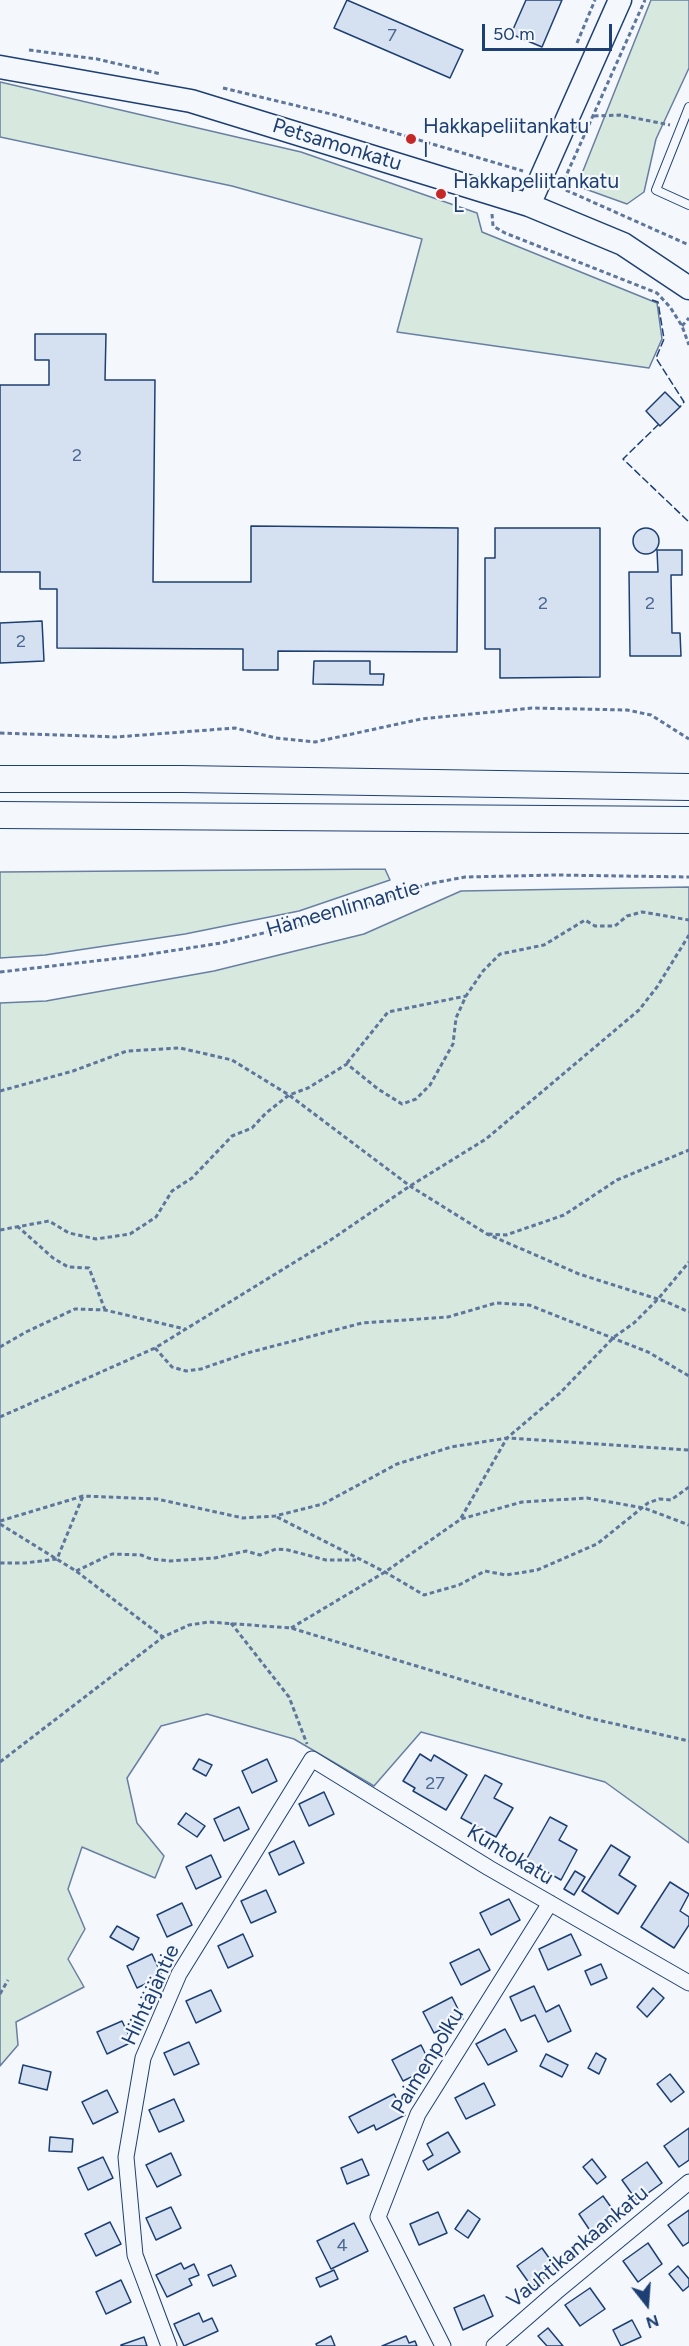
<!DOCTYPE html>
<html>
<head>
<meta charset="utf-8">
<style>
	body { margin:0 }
	#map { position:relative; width:689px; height:2346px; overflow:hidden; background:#f4f7fb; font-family:Figtree,sans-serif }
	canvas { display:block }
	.north { position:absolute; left:617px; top:2274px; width:60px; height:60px; -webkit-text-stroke:4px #f4f7fb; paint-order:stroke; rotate:163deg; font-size:16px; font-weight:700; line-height:24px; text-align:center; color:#1d3f73 }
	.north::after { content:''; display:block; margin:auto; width:21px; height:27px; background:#1d3f73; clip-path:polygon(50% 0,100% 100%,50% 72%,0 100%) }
	.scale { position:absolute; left:482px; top:24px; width:130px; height:27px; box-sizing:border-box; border:3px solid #1d3f73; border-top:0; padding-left:8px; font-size:18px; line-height:21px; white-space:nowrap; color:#1d3f73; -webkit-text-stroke:4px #f4f7fb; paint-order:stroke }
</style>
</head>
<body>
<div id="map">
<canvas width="689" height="2346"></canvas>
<div class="north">N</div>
<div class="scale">50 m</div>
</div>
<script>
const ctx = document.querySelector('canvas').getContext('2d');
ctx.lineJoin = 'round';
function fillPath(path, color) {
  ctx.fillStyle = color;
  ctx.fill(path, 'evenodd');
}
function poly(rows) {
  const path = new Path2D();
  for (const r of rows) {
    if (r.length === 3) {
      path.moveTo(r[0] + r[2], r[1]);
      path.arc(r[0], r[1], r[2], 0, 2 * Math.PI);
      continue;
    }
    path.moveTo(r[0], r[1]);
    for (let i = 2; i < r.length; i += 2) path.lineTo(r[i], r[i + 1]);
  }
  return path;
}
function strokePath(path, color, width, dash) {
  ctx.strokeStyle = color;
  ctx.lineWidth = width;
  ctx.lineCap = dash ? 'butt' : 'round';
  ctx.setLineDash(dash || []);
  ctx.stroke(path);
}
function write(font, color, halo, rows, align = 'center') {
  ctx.font = font + ' Figtree,sans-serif';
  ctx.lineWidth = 4.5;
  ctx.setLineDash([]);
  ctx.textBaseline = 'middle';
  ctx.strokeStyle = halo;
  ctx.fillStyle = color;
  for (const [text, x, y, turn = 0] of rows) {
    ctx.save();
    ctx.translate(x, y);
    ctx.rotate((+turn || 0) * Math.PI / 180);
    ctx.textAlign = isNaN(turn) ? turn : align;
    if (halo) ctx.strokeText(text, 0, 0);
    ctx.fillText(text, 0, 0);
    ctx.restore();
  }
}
const green = poly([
	[651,0,689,0,689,68,656,139,644,192,627,204,577,186,651,0],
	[0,82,301,152,477,213,482,232,657,303,662,339,649,368,397,332,422,239,232,186,0,137,0,82],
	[385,869,390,880,299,911,185,934,45,955,0,958,0,872,385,869],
	[689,887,689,1843,605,1782,421,1732,374,1786,294,1739,207,1714,161,1726,127,1778,137,1823,164,1856,155,1878,82,1847,68,1889,85,1929,68,1959,84,1987,16,2022,18,2045,0,2066,0,1003,46,1001,214,971,364,934,461,891,689,887]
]);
fillPath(green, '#d7e8df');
strokePath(green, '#687fa3', 1.5);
const building = poly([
	[347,0,463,50,450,78,334,28,347,0],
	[526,0,562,0,542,47,511,34,526,0],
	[35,334,106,334,105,380,155,380,153,582,251,582,251,526,458,528,457,652,278,651,278,670,243,670,243,649,57,648,57,589,40,589,40,572,0,572,0,385,49,385,49,360,35,360,35,334],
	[665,392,680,407,660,426,646,411,665,392],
	[495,528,600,528,600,677,500,678,500,649,485,649,485,558,495,558,495,528],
	[646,541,13],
	[657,550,682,550,682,575,671,575,672,633,680,633,681,656,630,656,629,572,658,572,657,550],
	[42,621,44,661,0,663,0,623,42,621],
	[314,661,370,661,370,674,384,674,383,685,313,684,314,661],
	[420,1754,431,1761,434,1755,467,1775,446,1810,413,1791,415,1788,403,1781,420,1754],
	[199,1759,212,1765,206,1776,193,1769,199,1759],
	[267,1759,277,1781,252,1793,242,1771,267,1759],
	[485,1775,502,1784,494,1798,513,1808,496,1837,461,1818,485,1775],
	[324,1792,334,1814,309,1826,299,1804,324,1792],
	[239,1807,249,1829,224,1841,214,1819,239,1807],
	[186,1813,205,1826,197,1837,178,1824,186,1813],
	[550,1817,567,1826,559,1840,577,1850,561,1880,526,1860,550,1817],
	[294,1841,304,1863,279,1875,269,1853,294,1841],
	[611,1845,630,1857,619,1875,636,1886,618,1914,582,1891,611,1845],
	[211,1855,221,1877,196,1889,186,1867,211,1855],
	[575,1871,585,1877,574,1895,564,1889,575,1871],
	[670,1882,689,1894,680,1911,689,1917,689,1925,674,1948,641,1927,670,1882],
	[266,1890,276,1912,251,1923,241,1901,266,1890],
	[509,1899,520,1920,491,1935,480,1913,509,1899],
	[182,1903,192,1925,167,1937,157,1915,182,1903],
	[117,1926,139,1938,133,1950,110,1937,117,1926],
	[243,1934,253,1956,228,1968,218,1946,243,1934],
	[571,1934,581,1955,548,1970,539,1949,571,1934],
	[479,1949,490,1970,461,1985,450,1963,479,1949],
	[152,1954,162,1976,137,1988,127,1966,152,1954],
	[601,1964,607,1978,591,1985,585,1971,601,1964],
	[534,1986,546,2012,559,2005,571,2031,548,2042,535,2015,521,2021,510,1997,534,1986],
	[653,1988,664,1998,647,2017,637,2007,653,1988],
	[211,1990,221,2011,196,2023,186,2001,211,1990],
	[452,1997,463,2019,434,2033,423,2012,452,1997],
	[122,2021,132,2042,107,2054,97,2032,122,2021],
	[505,2029,517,2051,488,2065,476,2044,505,2029],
	[189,2042,199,2064,174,2075,164,2053,189,2042],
	[421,2045,432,2067,403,2081,392,2060,421,2045],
	[596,2053,606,2059,599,2074,588,2068,596,2053],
	[546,2054,568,2065,562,2077,540,2066,546,2054],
	[23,2065,51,2072,47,2090,19,2083,23,2065],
	[670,2074,684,2092,671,2102,657,2084,670,2074],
	[484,2083,495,2105,466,2119,455,2098,484,2083],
	[107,2090,118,2112,93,2124,82,2102,107,2090],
	[394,2094,405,2115,376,2130,374,2125,358,2133,349,2117,394,2094],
	[174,2099,184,2121,159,2132,149,2110,174,2099],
	[689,2128,689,2160,679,2167,664,2146,689,2128],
	[448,2132,460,2152,428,2170,423,2161,433,2155,427,2144,448,2132],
	[50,2137,73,2139,72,2152,49,2151,50,2137],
	[171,2153,181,2175,157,2187,146,2165,171,2153],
	[103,2157,113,2178,88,2190,78,2168,103,2157],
	[362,2159,369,2175,347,2184,341,2168,362,2159],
	[592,2159,606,2177,597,2184,583,2167,592,2159],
	[647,2162,662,2183,637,2201,622,2180,647,2162],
	[603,2196,618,2217,593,2235,579,2214,603,2196],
	[171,2207,181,2228,156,2240,146,2218,171,2207],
	[468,2210,480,2219,468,2238,455,2229,468,2210],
	[689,2210,689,2242,683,2246,668,2225,689,2210],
	[438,2212,447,2233,419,2245,410,2224,438,2212],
	[110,2222,121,2244,96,2256,85,2234,110,2222],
	[354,2223,368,2251,331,2269,317,2241,354,2223],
	[648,2243,662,2264,638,2282,623,2261,648,2243],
	[542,2248,557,2269,532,2287,517,2266,542,2248],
	[181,2263,184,2269,194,2264,199,2275,189,2279,192,2285,167,2297,156,2275,181,2263],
	[231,2265,236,2276,213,2286,208,2275,231,2265],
	[678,2266,689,2279,689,2286,683,2291,669,2274,678,2266],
	[334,2270,338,2279,320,2287,316,2278,334,2270],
	[121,2280,131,2302,106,2314,96,2292,121,2280],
	[590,2288,605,2309,580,2326,565,2305,590,2288],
	[484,2295,493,2316,463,2330,454,2308,484,2295],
	[199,2313,203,2322,212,2318,218,2331,184,2346,174,2324,199,2313],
	[632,2320,641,2337,621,2346,613,2330,632,2320],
	[548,2328,563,2346,547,2346,538,2336,548,2328],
	[331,2336,335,2346,317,2346,316,2344,331,2336],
	[406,2336,409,2343,415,2341,417,2346,382,2346,406,2336],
	[144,2337,147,2346,121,2346,121,2345,144,2337]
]);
fillPath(building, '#d5e0f0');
strokePath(building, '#1d3f73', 1.5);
const lane = poly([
	[689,107,656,190,689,205]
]);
const street = poly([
	[169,2346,135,2255,126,2157,143,2058,179,1974,312,1759,489,1868,689,1983],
	[443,2346,378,2217,418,2114,550,1903],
	[494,2346,556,2292,689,2182]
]);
const secondary = poly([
	[0,67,191,101,529,205,623,244,689,288],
	[529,205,620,0]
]);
const primary = poly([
	[0,779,182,779,689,787],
	[0,815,689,820]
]);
strokePath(lane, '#1d3f73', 10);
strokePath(street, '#1d3f73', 17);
strokePath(secondary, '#1d3f73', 25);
strokePath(primary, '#1d3f73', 28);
strokePath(poly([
	[577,43,595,0],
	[29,50,97,59,161,74],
	[223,88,335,115,523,171],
	[594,116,620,115,670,125],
	[559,187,689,245],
	[561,187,645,0],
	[492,214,493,226,505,233,657,293,670,307,682,326,689,345],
	[682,326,689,318],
	[0,733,116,737,235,728,276,738,315,742,421,719,532,708,627,710,651,715,689,739],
	[0,972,138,956,221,943,323,919,428,884,465,877,556,875,689,877],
	[347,1063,388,1012,466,996],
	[0,1091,73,1071,127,1051,180,1048,232,1060,289,1095,410,1186,487,1234,579,1274,667,1302,689,1312],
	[17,1226,53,1258,68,1267,89,1268,105,1310],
	[0,1230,49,1221,69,1233,96,1239,130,1234,156,1217,172,1191,192,1178,232,1136,252,1128,266,1113,289,1095,308,1088,347,1064,378,1089,402,1104,416,1099,430,1085,453,1044,456,1018,466,996,483,971,500,954,544,945,585,920,595,926,615,926,627,916,642,912,689,920],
	[488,1234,506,1235,564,1215,617,1180,689,1150],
	[0,1347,26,1332,75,1309,105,1310,185,1329],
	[155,1348,172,1367,186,1371,201,1369,247,1353,362,1323,448,1317,496,1303,529,1305,648,1352,689,1376],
	[0,1417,155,1348,329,1241,410,1186,486,1139,639,1010,657,987,689,935],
	[277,1517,385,1572,424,1595,459,1585,485,1571,506,1575,537,1570,597,1544,648,1503,659,1499,671,1500,689,1487],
	[461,1518,507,1438,560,1393,614,1337,634,1323,658,1299,689,1262],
	[0,1521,83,1496,157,1499,243,1518,275,1516,323,1504,397,1464,451,1447,507,1438,689,1450],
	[0,1524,76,1571,163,1637],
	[0,1563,25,1563,57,1559,83,1496],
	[76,1571,112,1554,141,1555,151,1559,170,1561,215,1558,246,1551,260,1555,276,1549,288,1550,326,1560,356,1560],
	[231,1623,289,1697,307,1744],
	[291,1628,385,1572,461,1519,522,1502,587,1498,644,1508,689,1525],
	[0,1762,163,1637,189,1625,209,1622,291,1628,585,1717,689,1741],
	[0,1994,8,1980]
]), '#5e769c', 3, [4.5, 3]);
strokePath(lane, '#f4f7fb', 8);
strokePath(street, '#f4f7fb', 15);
strokePath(secondary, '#f4f7fb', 22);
strokePath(primary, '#f4f7fb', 26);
strokePath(poly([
	[652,300,658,302,664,339,656,358,684,402,680,407],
	[659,424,623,459,689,522]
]), '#1d3f73', 1.5, [8, 3]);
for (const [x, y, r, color] of [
	[411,139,6,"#c62828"],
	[441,194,6,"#c62828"]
]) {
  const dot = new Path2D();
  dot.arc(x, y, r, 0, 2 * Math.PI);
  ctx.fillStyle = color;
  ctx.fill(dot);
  strokePath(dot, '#f4f7fb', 2);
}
write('18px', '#4b6792', null, [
	["7",392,36],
	["2",77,456],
	["2",543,604],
	["2",650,604],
	["2",21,642],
	["27",435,1784],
	["4",342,2246]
]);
write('21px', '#1d3f73', '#f4f7fb', [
	["Hakkapeliitankatu",423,127],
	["I",423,151],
	["Hakkapeliitankatu",453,182],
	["L",453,206]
], 'left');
write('21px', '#1d3f73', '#f4f7fb', [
	["Petsamonkatu",337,145,17],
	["Hämeenlinnantie",343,909,-16],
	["Kuntokatu",510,1855,31],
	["Hiihtäjäntie",151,1995,-65],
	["Paimenpolku",428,2061,-59],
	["Vauhtikankaankatu",578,2247,-40]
]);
</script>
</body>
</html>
